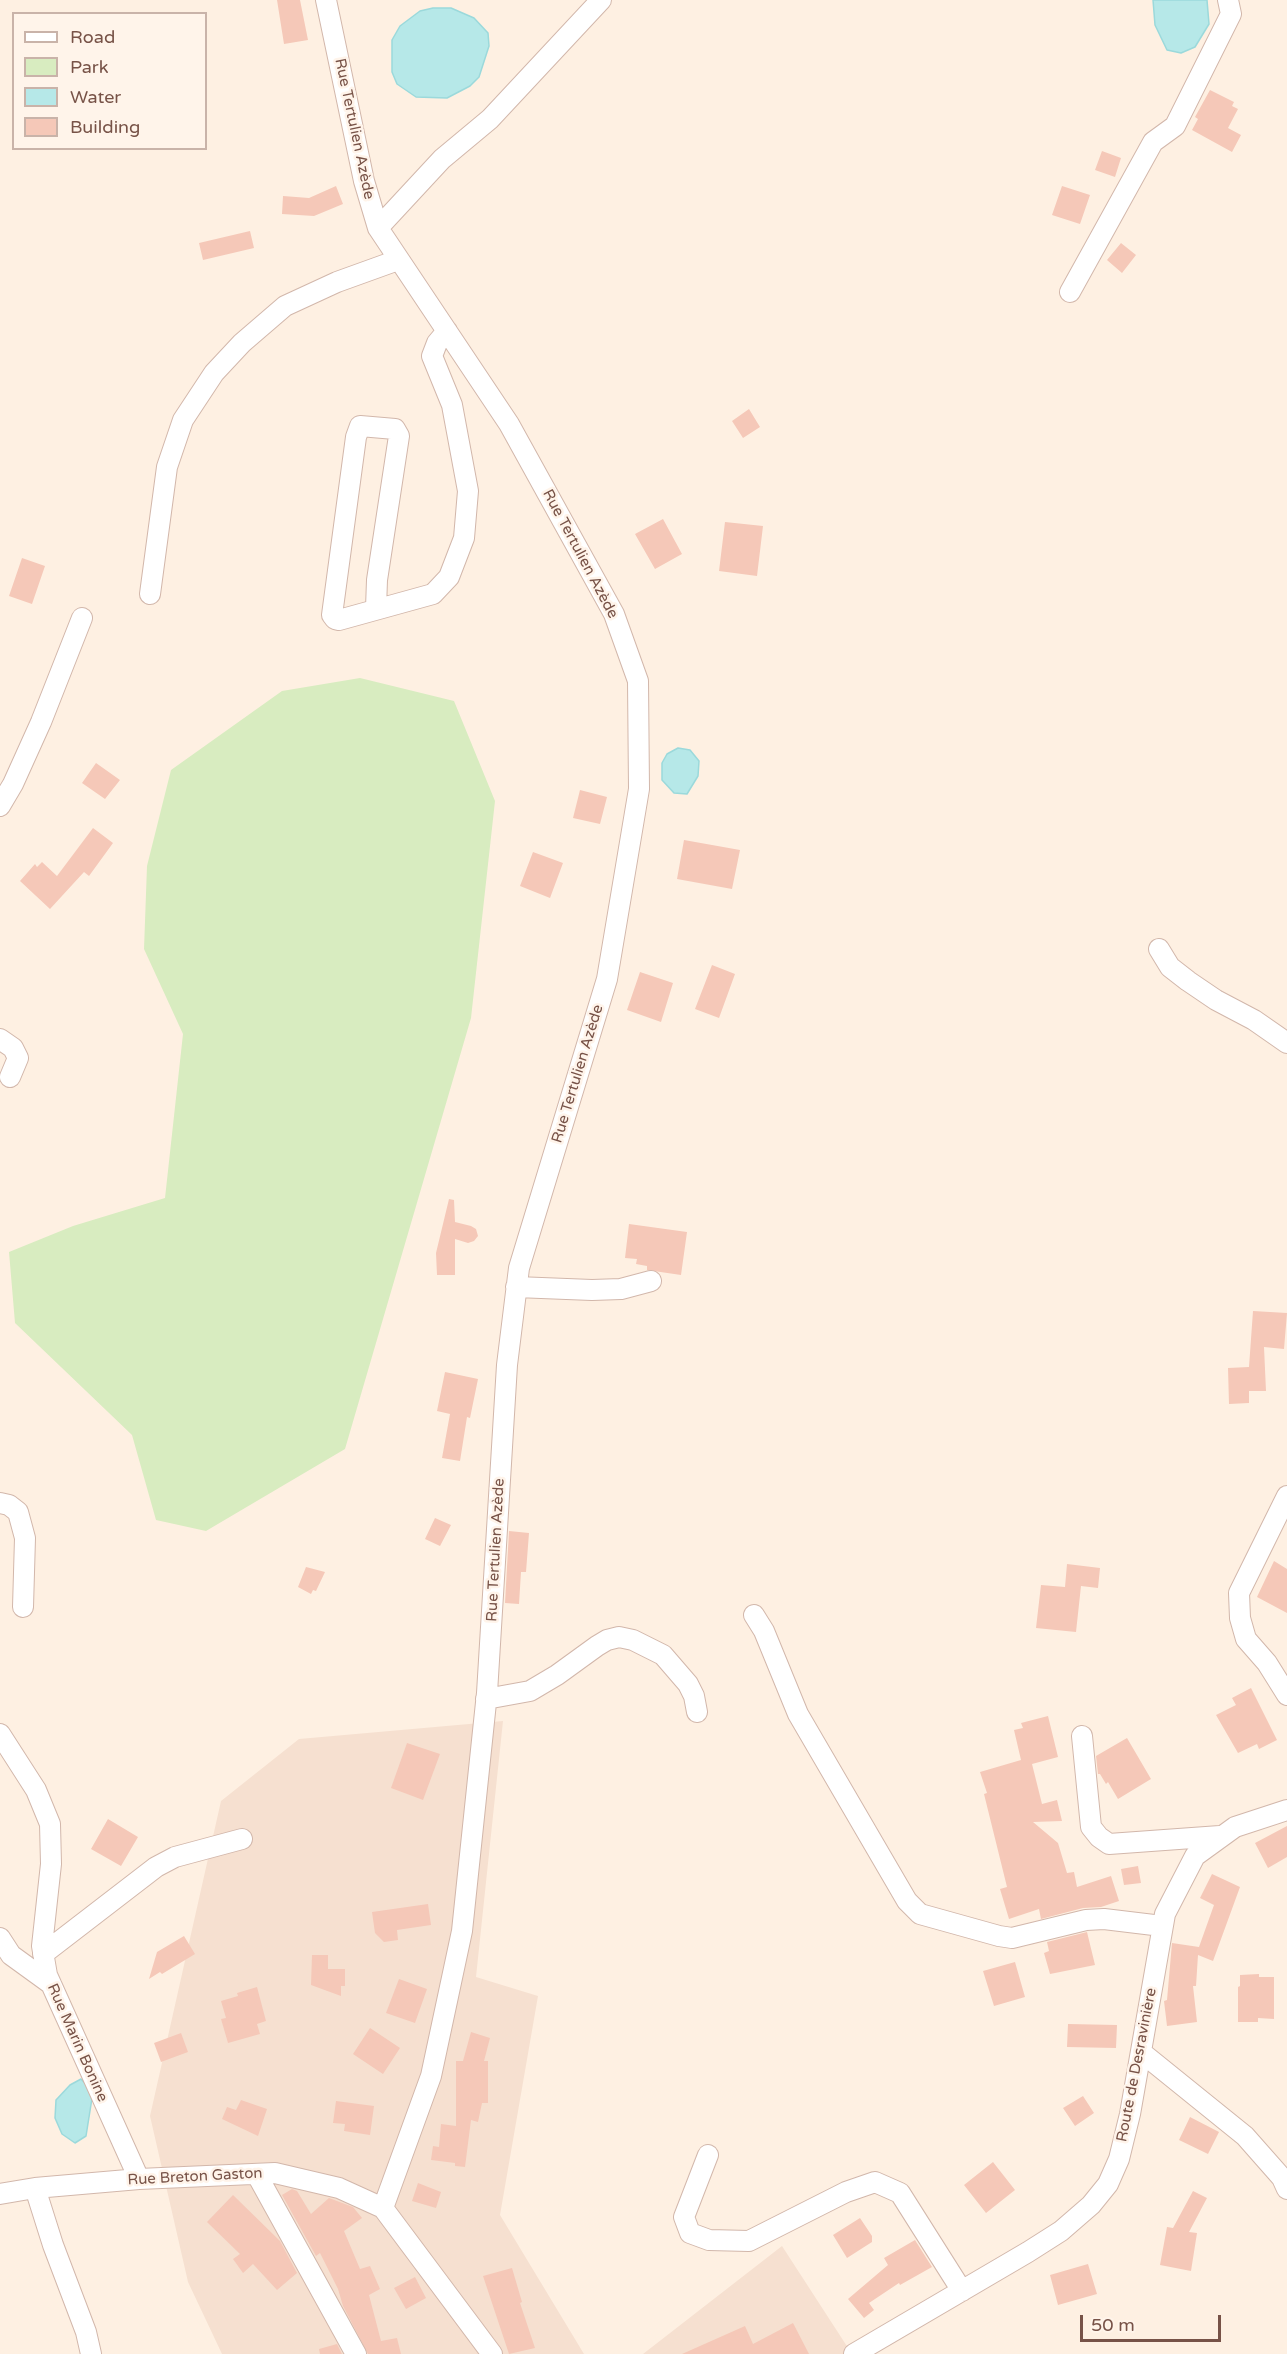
<!DOCTYPE html>
<html>
<head>
<meta charset="utf-8">
<style>
	body { margin:0 }
	#map { position:relative; width:1287px; height:2354px; overflow:hidden; background:#fef0e2; font-family:"Varela Round",sans-serif }
	canvas { display:block }
	.legend { position:absolute; left:12px; top:12px; width:195px; height:138px; box-sizing:border-box; background:#fff4ea; border:2px solid #c9b3a9; margin:0; padding:8px 10px; list-style:none; font-size:18px; color:#775247 }
	.legend li { display:flex; align-items:center; gap:12px; height:30px }
	.legend b { width:30px; border:2px solid #c9b3a9 }
	.scale { position:absolute; left:1080px; top:2315px; width:141px; height:27px; box-sizing:border-box; border:3px solid #775247; border-top:0; padding-left:8px; font-size:18px; line-height:21px; white-space:nowrap; color:#775247; -webkit-text-stroke:4px #fff4ea; paint-order:stroke }
</style>
</head>
<body>
<div id="map">
<canvas width="1287" height="2354"></canvas>
<ul class="legend">
<li><b style="height:8px;background:#fff"></b>Road</li>
<li><b style="height:16px;background:#d8ecc0"></b>Park</li>
<li><b style="height:16px;background:#b6e8e8"></b>Water</li>
<li><b style="height:16px;background:#f5c8b8"></b>Building</li>
</ul>
<div class="scale">50 m</div>
</div>
<script>
const ctx = document.querySelector('canvas').getContext('2d');
ctx.lineJoin = 'round';
function fillPath(path, color) {
  ctx.fillStyle = color;
  ctx.fill(path, 'evenodd');
}
function poly(rows) {
  const path = new Path2D();
  for (const r of rows) {
    path.moveTo(r[0], r[1]);
    for (let i = 2; i < r.length; i += 2) path.lineTo(r[i], r[i + 1]);
  }
  return path;
}
function strokePath(path, color, width, dash) {
  ctx.strokeStyle = color;
  ctx.lineWidth = width;
  ctx.lineCap = dash ? 'butt' : 'round';
  ctx.setLineDash(dash || []);
  ctx.stroke(path);
}
function write(font, color, halo, rows, align = 'center') {
  ctx.font = font + ' "Varela Round",sans-serif';
  ctx.lineWidth = 5;
  ctx.setLineDash([]);
  ctx.textBaseline = 'middle';
  ctx.strokeStyle = halo;
  ctx.fillStyle = color;
  for (const [text, x, y, turn = 0] of rows) {
    ctx.save();
    ctx.translate(x, y);
    ctx.rotate((+turn || 0) * Math.PI / 180);
    ctx.textAlign = isNaN(turn) ? turn : align;
    if (halo) ctx.strokeText(text, 0, 0);
    ctx.fillText(text, 0, 0);
    ctx.restore();
  }
}
fillPath(poly([
	[503,1721,476,1977,538,1996,500,2215,584,2354,222,2354,188,2282,150,2116,221,1801,299,1739],
	[782,2246,852,2354,643,2354]
]), '#f6e0d0');
fillPath(poly([
	[360,678,454,701,495,801,471,1018,345,1449,206,1531,156,1520,132,1435,15,1323,9,1252,73,1226,165,1198,183,1034,144,949,147,866,171,770,282,691]
]), '#d8ecc0');
const water = poly([
	[1153,0,1207,0,1209,24,1195,47,1181,53,1167,50,1155,25,1153,0],
	[433,8,451,8,474,18,488,33,489,46,479,77,470,86,447,98,416,97,397,84,392,72,392,40,400,26,420,11,433,8],
	[678,748,690,750,699,761,698,776,687,794,674,793,662,780,662,763,667,754,678,748],
	[81,2079,93,2092,86,2136,75,2143,62,2134,55,2118,56,2100,70,2085,81,2079]
]);
fillPath(water, '#b6e8e8');
strokePath(water, '#9bd9db', 1.5);
fillPath(poly([
	[277,0,300,0,308,40,284,44],
	[1210,90,1234,102,1232,106,1238,109,1228,128,1241,135,1232,152,1192,130,1198,119,1195,117],
	[1102,151,1121,158,1115,177,1095,170],
	[336,186,343,204,314,216,282,214,283,196,309,198],
	[1062,186,1090,195,1080,224,1052,215],
	[250,231,254,248,203,260,199,243],
	[1121,243,1136,255,1122,273,1107,260],
	[749,409,760,427,743,438,732,421],
	[663,519,682,554,655,569,635,534],
	[725,522,763,526,757,576,719,571],
	[22,558,45,566,32,604,9,596],
	[96,763,120,780,105,799,82,783],
	[580,790,607,797,600,824,573,818],
	[93,828,113,843,89,876,84,872,50,909,20,881,35,864,37,867,42,862,57,876],
	[684,840,740,850,732,889,677,879],
	[533,852,563,863,550,898,520,886],
	[712,965,735,974,719,1018,695,1009],
	[640,972,673,983,661,1022,627,1010],
	[449,1199,454,1200,455,1222,471,1226,476,1229,478,1236,474,1241,468,1243,455,1239,455,1275,437,1275,436,1253],
	[629,1224,687,1232,681,1275,647,1270,647,1266,636,1264,637,1259,625,1258],
	[1253,1311,1287,1313,1284,1349,1264,1347,1266,1391,1249,1391,1249,1403,1229,1404,1228,1368,1249,1367],
	[445,1372,478,1379,470,1418,467,1417,460,1461,442,1458,450,1414,437,1411],
	[435,1518,451,1525,440,1546,425,1539],
	[509,1531,529,1533,526,1572,521,1572,519,1604,505,1603],
	[1274,1561,1287,1569,1287,1613,1257,1597],
	[1067,1564,1100,1568,1098,1588,1081,1586,1076,1632,1036,1628,1041,1585,1065,1587],
	[306,1567,325,1572,316,1591,313,1590,311,1594,298,1587],
	[1251,1688,1277,1740,1259,1749,1257,1744,1238,1753,1216,1715,1236,1705,1232,1698],
	[1048,1716,1058,1757,1032,1764,1042,1804,1057,1800,1062,1821,1033,1822,1058,1843,1067,1873,1074,1872,1077,1887,1111,1876,1119,1901,1101,1907,1083,1908,1041,1919,1039,1909,1009,1919,1000,1889,1007,1887,984,1794,987,1793,980,1772,1021,1760,1014,1730,1023,1728,1021,1723],
	[1127,1738,1151,1779,1118,1799,1108,1782,1106,1784,1100,1774,1098,1774,1096,1756],
	[407,1743,440,1754,423,1800,391,1788],
	[108,1819,138,1837,121,1866,91,1849],
	[1287,1826,1287,1857,1268,1868,1255,1843],
	[1138,1866,1141,1883,1124,1885,1121,1869],
	[1212,1874,1240,1887,1213,1961,1198,1955,1196,1986,1193,1986,1197,2022,1167,2026,1164,2001,1167,2000,1172,1943,1199,1947,1214,1905,1200,1898],
	[428,1904,431,1925,397,1930,398,1940,384,1942,375,1933,372,1912],
	[1087,1932,1095,1965,1050,1974,1044,1953,1049,1951,1047,1942],
	[184,1936,195,1954,162,1974,160,1972,149,1979,157,1952],
	[312,1955,328,1955,328,1969,345,1969,345,1986,341,1986,341,1996,311,1985],
	[1015,1962,1025,1997,994,2006,983,1971],
	[1259,1974,1259,1977,1274,1977,1274,2019,1258,2018,1258,2022,1238,2022,1238,1987,1240,1986,1240,1975],
	[399,1979,427,1989,415,2023,386,2013],
	[257,1987,266,2021,257,2024,260,2034,228,2043,221,2019,226,2018,221,2001,238,1996,237,1993],
	[1068,2024,1117,2025,1116,2048,1067,2047],
	[370,2028,400,2048,383,2074,353,2054],
	[471,2032,490,2038,484,2061,488,2061,488,2103,482,2103,478,2122,471,2120,465,2167,455,2166,455,2163,431,2160,433,2146,439,2147,441,2124,456,2126,456,2061,463,2061],
	[181,2033,188,2052,161,2062,154,2043],
	[1083,2096,1094,2113,1075,2126,1063,2108],
	[241,2100,267,2109,258,2136,222,2119,227,2107,236,2110],
	[336,2101,374,2106,370,2135,344,2131,345,2124,333,2123],
	[1190,2117,1219,2132,1208,2154,1179,2140],
	[993,2162,1015,2190,986,2213,964,2185],
	[418,2183,441,2192,436,2208,412,2201],
	[292,2189,297,2191,311,2214,329,2198,353,2207,362,2218,344,2231,360,2269,370,2266,380,2289,369,2295,381,2341,397,2338,401,2354,368,2354,343,2306,338,2289,320,2253,316,2256,282,2195],
	[1193,2191,1207,2198,1189,2232,1197,2233,1191,2271,1160,2265,1167,2227,1173,2228],
	[233,2195,280,2241,297,2273,277,2290,253,2264,243,2273,233,2259,240,2254,207,2222],
	[860,2218,872,2236,872,2242,847,2258,833,2235],
	[915,2240,932,2267,900,2285,899,2283,869,2303,874,2310,864,2318,848,2299,888,2265,884,2258],
	[1088,2264,1097,2294,1058,2305,1050,2275],
	[512,2268,522,2302,520,2303,535,2348,509,2354,483,2276],
	[415,2277,426,2298,406,2309,394,2288],
	[793,2323,809,2354,682,2354,745,2326,753,2344],
	[337,2344,342,2354,320,2354,319,2349]
]), '#f5c8b8');
const minor = poly([
	[326,0,364,181,378,228,509,424,614,614,638,681,639,789,607,979,519,1268,507,1365,487,1693,462,1931,431,2076,383,2208],
	[378,228,442,159,490,119,601,0],
	[1070,292,1153,142,1175,126,1231,14,1228,0],
	[150,594,167,467,183,420,214,373,242,343,285,306,337,282,398,260],
	[376,608,377,580,399,436,395,429,360,426,356,437,332,615,335,619,339,620,433,594,449,577,464,538,468,491,452,405,432,356,437,343,447,331],
	[0,806,13,784,41,722,82,618],
	[1159,949,1170,967,1188,981,1216,1000,1254,1020,1287,1043],
	[0,1039,13,1048,18,1058,10,1077],
	[516,1287,592,1290,621,1289,651,1281],
	[1287,1496,1239,1593,1240,1618,1246,1639,1267,1663,1287,1695],
	[0,1503,9,1505,18,1512,25,1538,23,1607],
	[754,1615,764,1631,798,1714,907,1901,920,1914,999,1936,1012,1938,1086,1920,1104,1919,1162,1926],
	[486,1699,530,1691,557,1675,597,1646,607,1640,619,1637,633,1640,663,1655,688,1684,694,1696,697,1712],
	[0,1734,36,1790,50,1824,51,1864,42,1946,47,1975,139,2179],
	[1082,1736,1091,1827,1099,1837,1109,1844,1220,1836],
	[0,1938,11,1955,51,1984],
	[43,1954,156,1867,175,1857,242,1839],
	[1141,2052,1245,2136,1282,2178,1287,2189],
	[708,2155,684,2217,690,2233,709,2240,749,2241,846,2192,875,2182,900,2193,962,2291],
	[257,2175,356,2354],
	[35,2188,53,2245,86,2332,91,2354],
	[0,2194,35,2188,139,2179,275,2173,339,2188,383,2208,492,2354],
	[854,2354,1028,2252,1061,2231,1091,2205,1108,2184,1119,2159,1130,2114,1165,1914,1195,1856,1235,1827,1287,1810]
]);
strokePath(minor, '#d2b7ab', 22);
strokePath(minor, '#fff', 20);
write('15px', '#775247', '#fff4ea', [
	["Rue Tertulien Azède",354,129,78],
	["Rue Tertulien Azède",580,554,62],
	["Rue Tertulien Azède",578,1074,-73],
	["Rue Tertulien Azède",496,1550,-87],
	["Rue Marin Bonine",77,2043,66],
	["Route de Desravinière",1137,2065,-79],
	["Rue Breton Gaston",195,2177,-3]
]);
</script>
</body>
</html>
